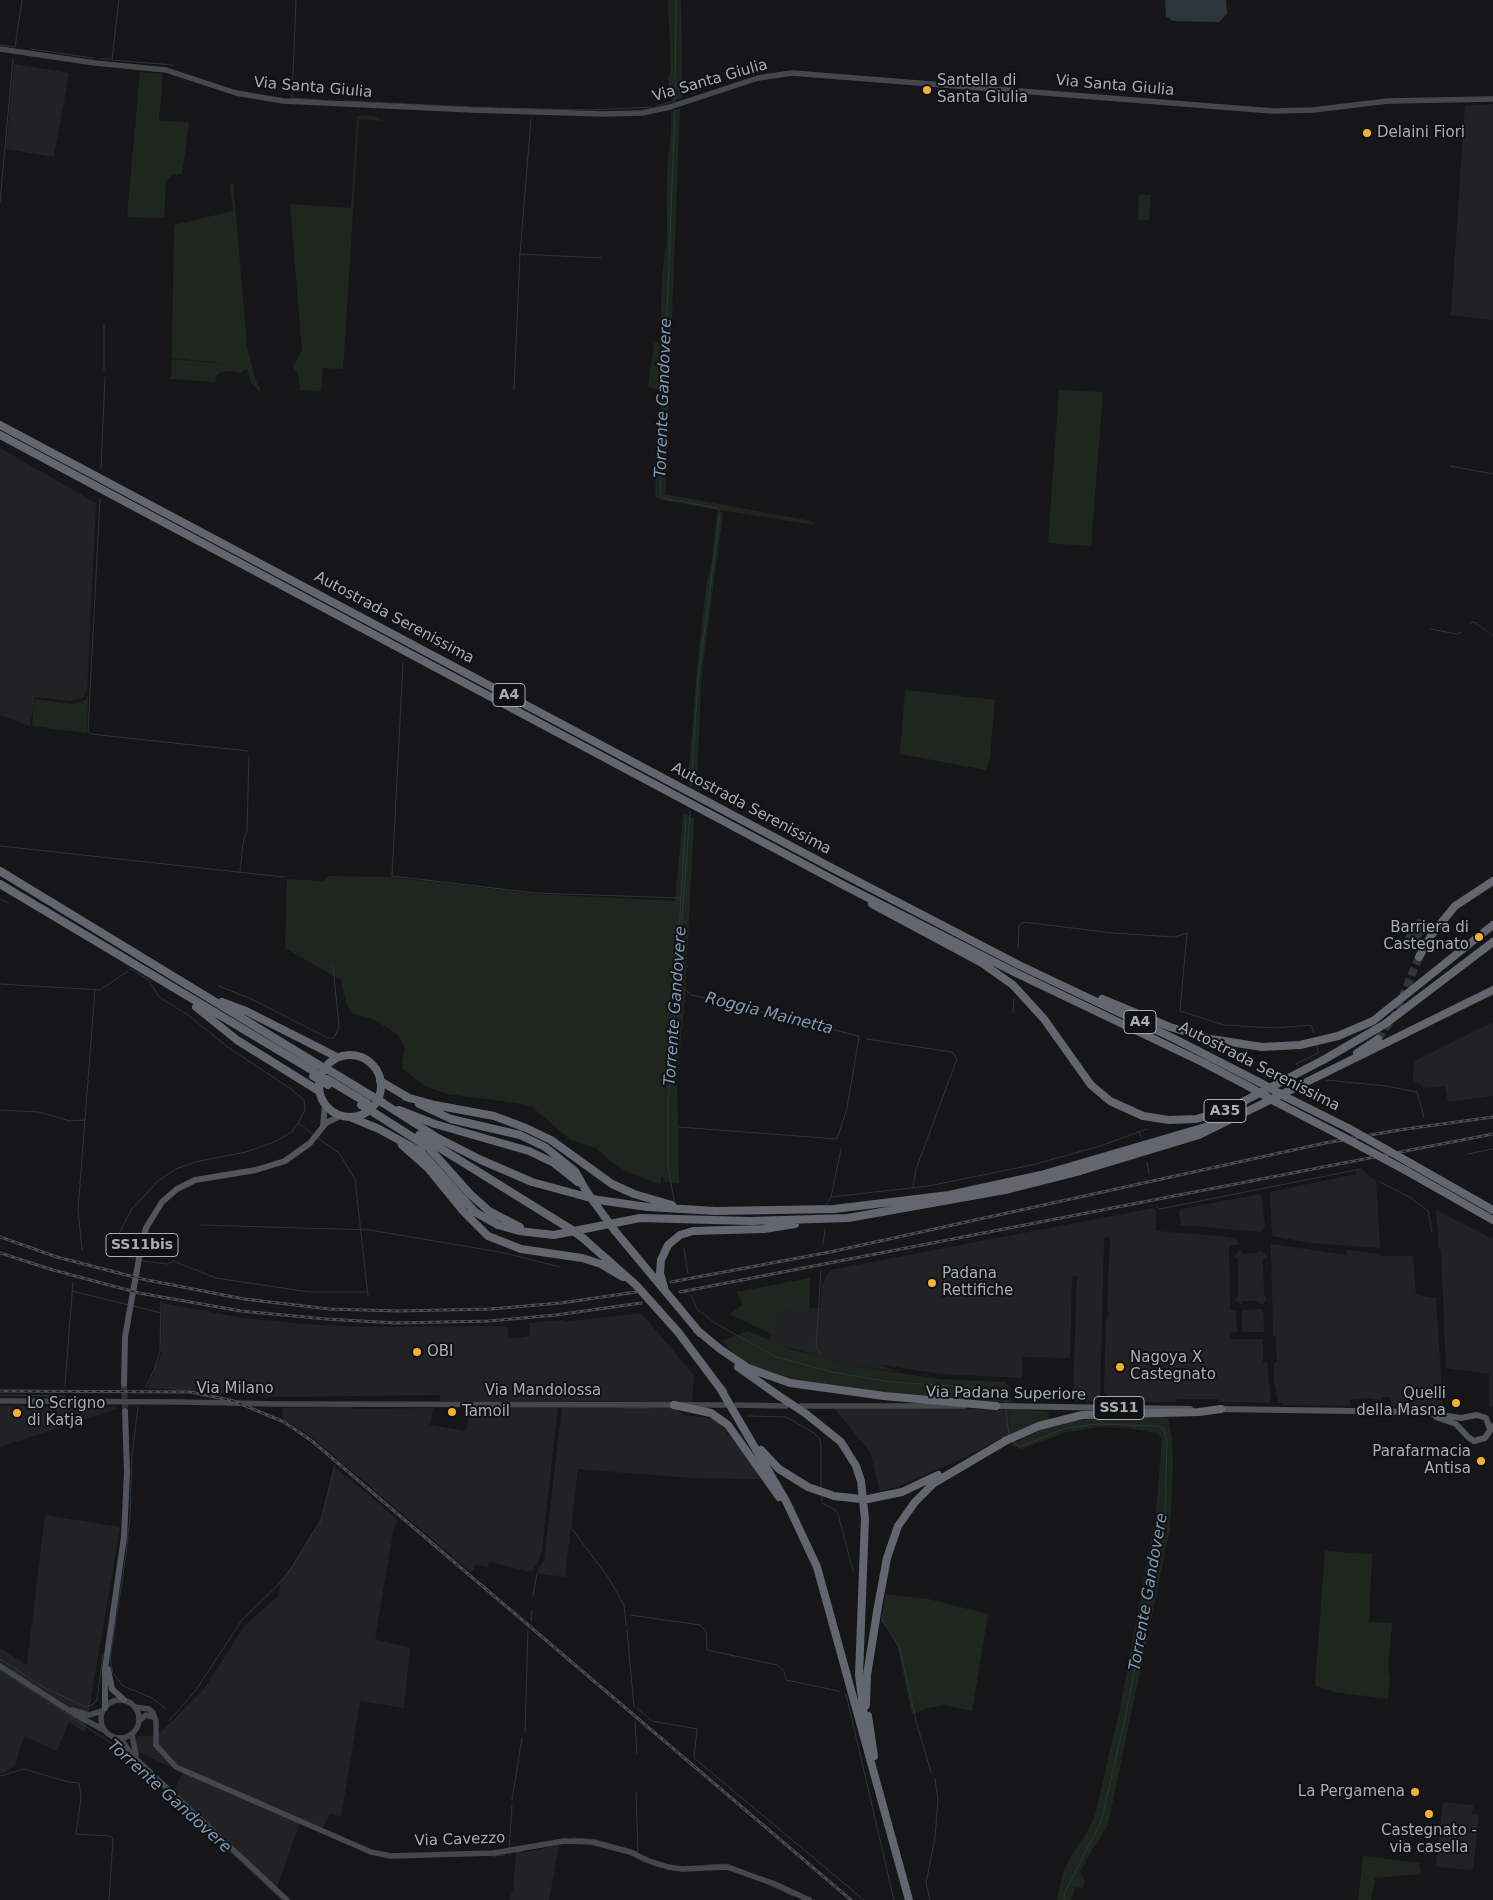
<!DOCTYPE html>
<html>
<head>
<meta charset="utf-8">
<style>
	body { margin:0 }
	canvas { display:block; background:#161618 }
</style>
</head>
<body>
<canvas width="1493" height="1900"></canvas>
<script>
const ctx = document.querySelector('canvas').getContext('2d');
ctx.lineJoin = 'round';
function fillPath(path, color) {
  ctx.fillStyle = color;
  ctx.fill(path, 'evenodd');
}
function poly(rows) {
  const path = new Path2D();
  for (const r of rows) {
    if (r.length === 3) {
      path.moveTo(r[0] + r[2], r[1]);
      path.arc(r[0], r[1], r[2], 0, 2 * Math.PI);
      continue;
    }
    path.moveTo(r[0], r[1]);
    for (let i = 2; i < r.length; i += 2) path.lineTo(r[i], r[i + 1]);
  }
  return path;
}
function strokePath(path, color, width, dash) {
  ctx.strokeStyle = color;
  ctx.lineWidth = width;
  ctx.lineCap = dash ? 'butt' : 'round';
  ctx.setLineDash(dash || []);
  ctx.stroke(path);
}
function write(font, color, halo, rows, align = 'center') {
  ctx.font = font + ' "DejaVu Sans",sans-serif';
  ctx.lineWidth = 4;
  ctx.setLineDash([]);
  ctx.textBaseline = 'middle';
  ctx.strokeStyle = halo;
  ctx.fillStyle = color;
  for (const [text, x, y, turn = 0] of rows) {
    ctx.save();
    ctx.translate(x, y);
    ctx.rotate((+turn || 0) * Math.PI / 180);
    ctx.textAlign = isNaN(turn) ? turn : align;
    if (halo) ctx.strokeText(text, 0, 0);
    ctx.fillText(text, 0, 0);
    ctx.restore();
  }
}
fillPath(poly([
	[14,64,69,73,54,157,6,149],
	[1493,104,1493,320,1451,315,1465,106],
	[0,448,96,503,87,691,83,698,70,701,35,697,30,726,0,715],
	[1493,1022,1493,1096,1448,1102,1445,1086,1425,1088,1413,1080,1414,1061],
	[1356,1170,1362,1170,1376,1181,1380,1248,1311,1243,1272,1236,1270,1192,1356,1174],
	[1259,1194,1262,1196,1265,1227,1262,1232,1181,1225,1179,1212,1181,1209],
	[1154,1208,1156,1211,1156,1231,1229,1237,1238,1241,1238,1245,1229,1245,1230,1310,1236,1311,1237,1332,1230,1332,1230,1339,1263,1339,1263,1362,1267,1362,1271,1403,1218,1402,1218,1399,1177,1399,1176,1402,1108,1402,1108,1396,1104,1393,1106,1318,1109,1315,1109,1311,1107,1311,1110,1237,1104,1238,1100,1401,1076,1401,1073,1393,1077,1276,1072,1277,1070,1358,1023,1357,1022,1378,942,1374,877,1364,898,1372,828,1362,823,1357,769,1342,776,1321,787,1308,820,1308,822,1284,830,1270],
	[1436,1210,1493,1239,1493,1406,1489,1406,1489,1374,1446,1368,1441,1250,1439,1248],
	[1271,1244,1347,1255,1347,1250,1380,1254,1380,1256,1413,1256,1416,1295,1436,1298,1443,1408,1393,1406,1390,1397,1381,1397,1381,1400,1368,1398,1350,1400,1350,1406,1284,1405,1278,1401,1274,1381,1274,1363,1277,1363,1276,1336,1273,1336],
	[1240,1250,1244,1254,1257,1253,1260,1250,1266,1255,1267,1258,1263,1260,1264,1296,1267,1298,1263,1304,1260,1304,1259,1301,1243,1301,1242,1305,1236,1301,1235,1298,1238,1296,1238,1260,1234,1256],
	[162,1303,243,1318,303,1324,364,1327,507,1326,508,1339,530,1336,529,1323,563,1320,564,1322,641,1313,694,1375,692,1402,440,1401,440,1395,276,1397,148,1388,161,1354],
	[1263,1309,1264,1332,1242,1332,1242,1310],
	[0,1406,115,1407,119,1408,0,1447],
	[471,1406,558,1407,542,1550,539,1560,531,1572,489,1562,488,1567,476,1564,472,1573,313,1438,282,1418,283,1408,351,1407,353,1409,433,1408,430,1425,466,1431],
	[562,1407,672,1407,684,1415,715,1419,751,1461,760,1479,691,1478,578,1469,565,1577,536,1573,544,1560],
	[833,1407,1009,1410,1010,1434,957,1461,897,1487,880,1491,870,1452],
	[335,1467,398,1520,394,1527,375,1639,410,1648,404,1708,360,1701,341,1817,330,1813,323,1828,301,1819,277,1887,246,1861,173,1791,183,1773,135,1750,134,1740,138,1736,157,1736,204,1689,245,1625,279,1595,280,1584,321,1520],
	[45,1515,120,1527,85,1733,69,1722,57,1751,24,1736,15,1765,2,1774,0,1773,0,1648,27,1665],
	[1443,1802,1473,1805,1472,1814,1479,1815,1473,1870,1436,1867],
	[559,1845,549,1900,509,1900,513,1890,516,1854]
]), '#222225');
fillPath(poly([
	[668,0,681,0,682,98,672,101,668,80,671,68],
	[140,72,163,74,159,120,189,123,182,174,172,175,166,182,164,218,127,217],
	[680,109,665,494,816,522,813,525,695,506,662,500,655,497,661,390,648,387,654,343,660,343,662,275,667,241,667,167,671,134,671,111],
	[363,115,377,117,382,121,359,119,343,369,323,368,321,391,300,390,298,373,293,367,302,350,290,204,351,208,357,117],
	[230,184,233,184,235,204,247,347,255,379,261,391,260,392,251,383,247,369,240,373,232,371,221,372,217,375,215,382,171,379,172,359,247,366,172,358,174,225,233,211],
	[1139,194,1151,195,1149,220,1138,220],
	[1059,390,1103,392,1091,546,1048,543],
	[717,512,723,513,701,680,697,787,688,783,688,776,699,647,707,581,712,561],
	[905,690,995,700,990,757,986,770,900,754],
	[88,695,87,733,32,726,35,699,72,704,85,700],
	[683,813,694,818,685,998,677,1076,679,1183,665,1182,662,1175,660,1184,629,1173,613,1163,596,1148,571,1140,532,1107,518,1103,448,1094,427,1087,403,1069,402,1064,405,1047,398,1035,375,1020,352,1013,346,1003,341,980,285,948,287,879,323,881,328,876,391,877,535,894,675,901],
	[810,1278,809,1308,787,1308,776,1321,772,1334,729,1314,743,1305,736,1292],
	[748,1331,790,1349,823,1357,828,1362,938,1379,1004,1382,1009,1386,1012,1403,923,1398,797,1382,743,1363,722,1341],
	[1009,1410,1046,1411,1049,1413,1048,1419,1010,1434],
	[1106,1417,1168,1417,1172,1439,1173,1467,1170,1529,1108,1824,1080,1871,1085,1882,1082,1888,1075,1887,1071,1900,1057,1900,1062,1875,1072,1854,1086,1834,1095,1815,1120,1708,1156,1513,1162,1439,1157,1433,1128,1428,1099,1427,1067,1432,1022,1449,1010,1445,1043,1429,1073,1421],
	[1325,1551,1372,1554,1369,1622,1392,1623,1388,1668,1390,1679,1388,1699,1335,1692,1315,1686],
	[886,1594,928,1599,988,1614,972,1711,944,1705,928,1708,912,1714,898,1649,892,1634,881,1621],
	[1363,1856,1419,1863,1421,1874,1375,1878,1371,1900,1358,1900]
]), '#1e261f');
fillPath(poly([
	[1165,0,1226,0,1227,14,1219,22,1173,21,1166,16],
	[1418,919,1424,921,1426,929,1417,943,1412,944,1406,941,1405,938,1412,924]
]), '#2c353c');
strokePath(poly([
	[119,0,112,60,173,65],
	[296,0,292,98,321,100],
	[0,45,14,47],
	[15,47,22,0],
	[31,49,93,58],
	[100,59,111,59],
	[345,101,471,107],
	[656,106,675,101,676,0],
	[475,107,497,108],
	[501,108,591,110,652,107],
	[675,110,660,493,663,498,717,508,720,512,698,680,691,787],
	[0,202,13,59],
	[520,254,601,258],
	[104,324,104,370],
	[514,390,520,254,531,119],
	[1450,466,1493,474],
	[101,469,105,377],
	[100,499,88,731,91,734,248,751],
	[1470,623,1474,622,1493,636],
	[1431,629,1457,634,1461,632],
	[403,663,392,876,535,893,680,898],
	[0,846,284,877],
	[240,872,243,843,247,830,249,757],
	[0,899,8,903],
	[1018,948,1019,926,1023,922,1113,933,1174,937,1187,933,1180,1011,1224,1025,1275,1028,1311,1025,1314,1033],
	[676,980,686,817],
	[0,984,100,990,131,969,149,980,159,997,188,1015,229,1048,291,1089,304,1100,305,1110,298,1123,313,1134],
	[219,986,251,999,328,1038,334,1038,339,1027,333,966],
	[681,987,692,995,859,1036],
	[1013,1013,1014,998],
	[866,1039,952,1052,957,1059,916,1169,913,1188],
	[1298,1066,1296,1064,1318,1053,1317,1046],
	[1326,1080,1386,1086,1417,1092,1424,1117],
	[0,1110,39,1112,70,1121,85,1120],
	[679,1127,837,1139,847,1108,859,1038,857,1035],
	[1139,1132,1142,1138],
	[318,1138,339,1153,355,1179,368,1296],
	[1468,1154,1493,1149],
	[1147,1162,1149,1173],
	[1380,1182,1411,1198,1428,1211,1432,1232],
	[831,1197,841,1149],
	[674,1200,668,1165,668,1103,690,812],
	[827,1204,831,1197,928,1186,1032,1165,1100,1146,1147,1129],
	[1156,1207,1160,1209,1361,1169],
	[201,1225,370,1230,505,1253,560,1267],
	[823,1244,825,1229],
	[684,1248,688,1274],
	[82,1250,78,1210,95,990],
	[135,1259,116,1252,117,1237,132,1209,158,1181,176,1169,195,1162,246,1152,274,1142,292,1132,298,1123],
	[141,1261,168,1264,173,1261,216,1278,309,1292,366,1292],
	[72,1291,129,1305],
	[691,1295,697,1309,715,1323,776,1357,832,1372,891,1382,1001,1389,1005,1392,1006,1403],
	[133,1306,161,1313],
	[821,1354,816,1346,821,1271],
	[65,1385,73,1282],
	[146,1387,154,1370,160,1351,161,1301],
	[0,1395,65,1396],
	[138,1407,132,1456,130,1516,126,1555,110,1659,113,1673,123,1686,152,1698,166,1709],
	[624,1408,650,1408],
	[1006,1410,1009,1436],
	[749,1416,786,1417,814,1433,820,1439,821,1447,821,1488],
	[1013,1442,1020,1447,1066,1428,1098,1424,1157,1426,1163,1428,1167,1441,1165,1513,1125,1719,1101,1822,1065,1892,1064,1900],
	[822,1497,822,1503,834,1509,838,1514,853,1571],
	[572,1529,608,1577,624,1605,626,1625],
	[533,1596,537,1574],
	[630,1615,700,1625,706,1631,707,1650,777,1665,784,1671,786,1680,839,1691],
	[882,1619,900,1649,917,1725,931,1772],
	[531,1620,532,1610],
	[627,1630,634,1707],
	[0,1659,45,1688,86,1707,92,1705,97,1700,103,1654],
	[0,1670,120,1749,282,1900],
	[846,1694,894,1900],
	[637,1708,652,1721,697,1729,694,1758,864,1900],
	[169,1721,196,1690,242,1620,280,1583,294,1564,321,1520,335,1465],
	[635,1722,637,1753],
	[525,1732,528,1630],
	[0,1776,24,1769,68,1782,79,1783,81,1797,76,1834,111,1836,113,1839,109,1900],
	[512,1800,522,1738],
	[573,1838,589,1839],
	[593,1839,638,1852,636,1792],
	[509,1849,512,1806],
	[516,1853,523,1851],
	[509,1854,511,1854],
	[493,1856,505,1855],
	[637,1858,644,1862],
	[653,1865,661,1868],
	[706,1865,727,1864,746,1871],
	[765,1883,793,1896],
	[809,1897,815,1900],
	[930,1900,926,1883,935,1838,938,1800,935,1778]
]), '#2c353c', 1);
strokePath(poly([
	[124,1384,125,1411]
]), '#333438', 6, [6, 3]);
strokePath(poly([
	[1378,1039,1395,1015,1419,957]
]), '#333438', 8, [8, 4]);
strokePath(poly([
	[0,49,95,63,166,70,236,93,283,101,473,110,602,114,642,113,670,107,758,78,792,73,1273,111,1313,110,1388,101,1493,99],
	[0,1401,183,1402],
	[181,1402,277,1404,726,1405],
	[736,1405,786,1406],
	[801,1406,964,1406],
	[0,1666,76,1715,102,1729],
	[120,1719,19],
	[135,1707,149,1709,153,1713,156,1721,156,1745,176,1767,371,1852,391,1856,494,1853,564,1841,592,1842,630,1852,649,1861,668,1867,682,1869,727,1867,775,1884,809,1900],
	[72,1710,89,1715,102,1711],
	[139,1721,146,1715,155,1718],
	[132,1735,136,1755],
	[121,1739,132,1755,153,1775,287,1900]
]), '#45474d', 5.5);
strokePath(poly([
	[323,1126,325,1105],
	[124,1384,125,1337,140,1253,146,1228,162,1202,177,1189,195,1180,256,1170,285,1161,310,1143,326,1123,340,1116],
	[996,1406,1190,1409],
	[1218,1409,1421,1412,1461,1418,1477,1415,1486,1418,1490,1429],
	[1436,1417,1456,1424,1468,1437,1474,1441,1485,1438,1493,1426],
	[108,1669,112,1689,124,1700],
	[105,1708,105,1669,124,1537,127,1472,125,1411]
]), '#53555c', 6);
strokePath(poly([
	[0,425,834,869,1019,965,1175,1039,1259,1082],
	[0,435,845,886,1016,973,1202,1062,1248,1086],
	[0,871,319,1065],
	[0,884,315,1072],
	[872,904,982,963,1013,985,1044,1019,1091,1085,1110,1101,1143,1116,1169,1120,1196,1119,1225,1111,1325,1059,1385,1024,1493,942],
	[1419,957,1432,934,1455,906,1493,881],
	[1102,999,1170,1027,1211,1039,1262,1047,1300,1045,1338,1036,1373,1021,1493,925],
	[222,1002,246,1011,337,1057],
	[196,1007,237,1040,319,1091],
	[1357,1053,1378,1039],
	[350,1086,31],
	[332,1072,370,1095],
	[327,1079,367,1103],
	[380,1081,409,1098],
	[406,1097,435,1105,494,1116,526,1128,551,1140,612,1184,634,1194,672,1205],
	[1286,1097,1348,1128],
	[1276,1102,1332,1131],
	[383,1103,438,1138,481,1160,532,1182,598,1200,648,1207,716,1211,834,1209,949,1195,1041,1175,1212,1125],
	[419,1104,451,1119,520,1135,545,1147,575,1171,585,1189],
	[399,1110,435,1124,529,1151,554,1163,578,1182],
	[376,1114,428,1147,470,1194,489,1211,520,1227],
	[350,1117,379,1129,421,1152,475,1212,498,1225,519,1231,554,1235,640,1218,750,1221,848,1218,1005,1190,1080,1171,1199,1135,1493,990],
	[419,1135,572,1230],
	[402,1145,428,1168,463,1211,488,1236,521,1249,582,1258,601,1264,623,1277],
	[1412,1164,1493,1210],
	[1405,1170,1493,1220],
	[594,1202,607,1220],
	[615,1231,700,1333],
	[584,1239,636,1285,678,1332,723,1392],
	[664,1287,660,1273,661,1260,668,1245,680,1235,693,1231,764,1229,795,1224],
	[697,1330,720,1349,748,1368,790,1383,884,1396,996,1406],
	[738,1367,779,1396],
	[720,1388,786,1501,817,1567,909,1900],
	[674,1405,711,1413,728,1425,779,1497],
	[805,1413,841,1442,856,1466,861,1481,865,1519,859,1675,865,1723],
	[1005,1441,1039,1426,1082,1415,1199,1412,1221,1409],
	[761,1450,779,1469,808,1487,834,1496,861,1499],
	[868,1499,902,1492,938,1475],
	[866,1705,867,1675,878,1606,887,1558,898,1526,915,1502,934,1483,1007,1440],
	[868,1716,874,1756]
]), '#63666e', 8);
const rail = poly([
	[0,1237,57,1257,142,1279,244,1299,329,1309,399,1311,490,1309,561,1303,636,1292],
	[0,1253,53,1270,139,1293,241,1311,326,1319,396,1323,489,1321,556,1315,641,1303],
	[671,1282,830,1252,1325,1143,1399,1130,1493,1117],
	[680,1292,1493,1134],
	[0,1391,190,1392,234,1401,284,1422,312,1441,851,1900]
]);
strokePath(rail, '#4a4c52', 3);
strokePath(rail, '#111113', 1, [4]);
strokePath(poly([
	[319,1065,332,1072],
	[313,1076,328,1085],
	[1259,1082,1286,1097],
	[1248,1086,1276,1102],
	[370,1095,383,1103],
	[361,1105,376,1114],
	[1348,1128,1412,1164],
	[1332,1131,1405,1170],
	[585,1189,594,1202],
	[607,1220,615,1231],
	[572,1230,584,1239],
	[779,1396,805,1413]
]), '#63666e', 8);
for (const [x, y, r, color] of [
	[927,90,5,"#f2b134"],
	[1367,133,5,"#f2b134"],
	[1479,937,5,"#f2b134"],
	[932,1283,5,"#f2b134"],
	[417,1352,5,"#f2b134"],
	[1120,1367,5,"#f2b134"],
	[1456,1403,5,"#f2b134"],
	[452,1412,5,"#f2b134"],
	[17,1413,5,"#f2b134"],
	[1481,1461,5,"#f2b134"],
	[1415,1792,5,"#f2b134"],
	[1429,1814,5,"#f2b134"]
]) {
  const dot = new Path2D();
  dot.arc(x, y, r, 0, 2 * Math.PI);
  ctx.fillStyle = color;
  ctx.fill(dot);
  strokePath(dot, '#111113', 2);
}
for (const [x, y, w] of [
	[509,695,32],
	[1140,1022,32],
	[1225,1111,42],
	[142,1245,72],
	[1119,1408,50]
]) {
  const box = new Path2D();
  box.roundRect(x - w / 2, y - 11.5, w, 23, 4);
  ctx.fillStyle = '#111113';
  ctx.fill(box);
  strokePath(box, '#a8adb8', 1);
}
write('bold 14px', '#a8adb8', null, [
	["A4",509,695],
	["A4",1140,1022],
	["A35",1225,1111],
	["SS11bis",142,1245],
	["SS11",1119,1408]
]);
write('15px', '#a8adb8', '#111113', [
	["Via Santa Giulia",710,81,-16],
	["Via Santa Giulia",1115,86,5],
	["Via Santa Giulia",313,88,5],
	["Autostrada Serenissima",394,618,28],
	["Autostrada Serenissima",751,809,28],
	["Autostrada Serenissima",1259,1067,27],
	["Via Milano",235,1389],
	["Via Mandolossa",543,1391],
	["Via Padana Superiore",1006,1394,1],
	["Via Cavezzo",460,1840,-2]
]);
write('15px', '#a8adb8', '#111113', [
	["Santella di",937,81],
	["Santa Giulia",937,98],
	["Delaini Fiori",1377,133],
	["Barriera di",1469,928,"right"],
	["Castegnato",1469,945,"right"],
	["Padana",942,1274],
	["Rettifiche",942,1291],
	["OBI",427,1352],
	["Nagoya X",1130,1358],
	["Castegnato",1130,1375],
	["Quelli",1446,1394,"right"],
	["della Masna",1446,1411,"right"],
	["Lo Scrigno",27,1404],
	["di Katja",27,1421],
	["Tamoil",462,1412],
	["Parafarmacia",1471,1452,"right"],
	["Antisa",1471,1469,"right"],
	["La Pergamena",1405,1792,"right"],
	["Castegnato -",1429,1831,"center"],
	["via casella",1429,1848,"center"]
], 'left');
write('italic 16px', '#7f9bb3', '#111113', [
	["Torrente Gandovere",664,398,-88],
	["Torrente Gandovere",676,1006,-86],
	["Roggia Mainetta",769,1014,14],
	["Torrente Gandovere",1149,1592,-80],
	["Torrente Gandovere",169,1797,42]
]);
</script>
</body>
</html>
